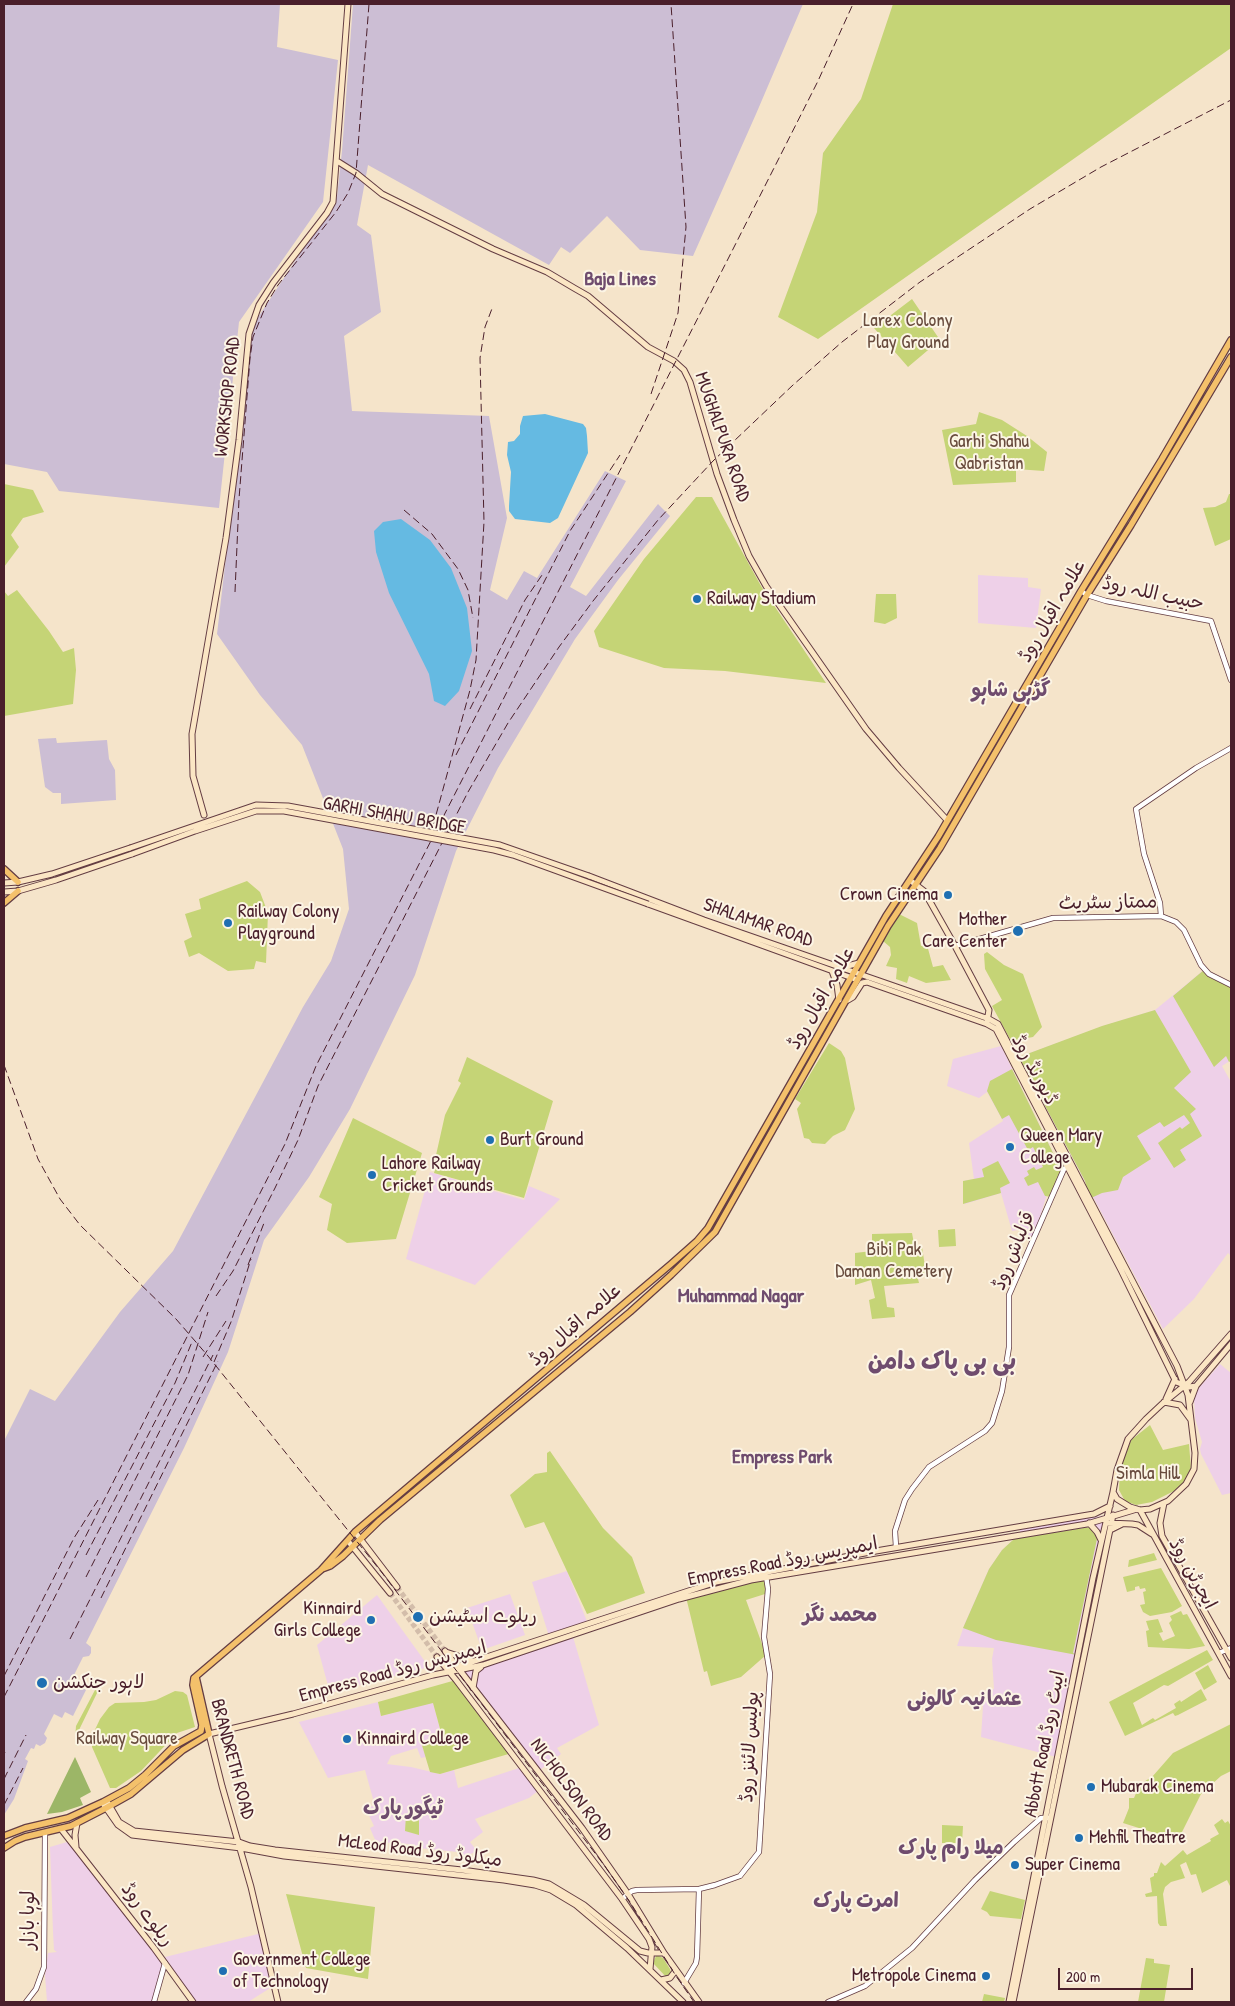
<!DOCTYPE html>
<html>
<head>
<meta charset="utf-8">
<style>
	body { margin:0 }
	#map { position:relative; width:1235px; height:2006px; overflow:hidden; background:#f5e4ca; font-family:"Patrick Hand",sans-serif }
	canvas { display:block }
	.frame { position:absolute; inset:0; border:5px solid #4a1f2b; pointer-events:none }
	.scale { position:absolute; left:1058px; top:1968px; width:135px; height:22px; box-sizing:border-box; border:2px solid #4a1f2b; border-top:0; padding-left:6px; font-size:15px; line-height:18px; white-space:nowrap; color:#4a1f2b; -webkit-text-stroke:4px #fcf5e5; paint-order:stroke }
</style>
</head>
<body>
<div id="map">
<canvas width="1235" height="2006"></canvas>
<div class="frame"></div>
<div class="scale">200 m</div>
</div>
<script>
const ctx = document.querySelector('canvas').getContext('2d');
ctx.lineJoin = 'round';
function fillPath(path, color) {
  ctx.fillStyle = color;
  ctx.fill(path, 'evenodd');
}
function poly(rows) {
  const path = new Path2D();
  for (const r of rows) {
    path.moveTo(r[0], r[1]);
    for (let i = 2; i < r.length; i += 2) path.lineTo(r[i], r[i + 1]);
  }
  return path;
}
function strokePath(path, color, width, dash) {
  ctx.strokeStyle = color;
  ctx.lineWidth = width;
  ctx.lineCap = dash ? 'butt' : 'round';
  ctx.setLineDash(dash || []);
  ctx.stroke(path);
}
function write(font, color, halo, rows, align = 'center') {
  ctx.font = font + ' "Patrick Hand","Playpen Sans Arabic",sans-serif';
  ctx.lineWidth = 4;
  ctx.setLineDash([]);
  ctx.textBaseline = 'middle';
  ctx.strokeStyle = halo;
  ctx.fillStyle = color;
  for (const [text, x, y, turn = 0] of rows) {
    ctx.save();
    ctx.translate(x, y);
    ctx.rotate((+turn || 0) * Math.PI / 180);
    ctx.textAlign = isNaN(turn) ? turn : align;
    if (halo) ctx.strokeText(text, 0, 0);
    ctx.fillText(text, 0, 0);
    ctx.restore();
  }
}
fillPath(poly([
	[978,575,1028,578,1028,587,1041,589,1036,628,978,623],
	[1205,969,1231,1060,1222,1066,1231,1082,1231,1256,1228,1253,1194,1299,1163,1329,1019,1057,1106,1025,1155,1010],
	[1001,1046,1057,1161,1031,1247,1024,1229,1012,1231,1001,1193,965,1204,963,1202,963,1181,974,1179,969,1143,1003,1121,987,1092,979,1098,947,1086,953,1059],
	[430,1172,524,1200,529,1186,560,1199,475,1285,406,1259],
	[1220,1364,1231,1373,1231,1493,1222,1495,1201,1454,1200,1449,1202,1442,1195,1418,1194,1399,1197,1390],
	[1108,1515,1056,1757,981,1737,984,1691,994,1689,992,1659,994,1648,957,1646,965,1623,989,1569,1002,1550,1020,1534,1020,1528],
	[567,1571,588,1624,571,1630,599,1725,557,1748,561,1754,536,1773,457,1667,549,1636,532,1582],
	[510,1594,525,1635,482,1650,467,1608],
	[377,1595,429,1667,330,1693,317,1645],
	[378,1702,381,1716,433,1702,442,1737,421,1742,426,1757,421,1758,417,1748,391,1756,387,1764,411,1767,440,1774,454,1770,458,1788,522,1767,539,1790,529,1798,475,1819,483,1832,470,1842,477,1851,460,1859,458,1852,409,1847,409,1844,376,1842,370,1828,374,1826,365,1807,375,1806,365,1770,328,1778,299,1722],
	[67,1842,165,1963,154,2002,47,2002,45,1975,48,1953,57,1952,54,1950,53,1932,50,1847],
	[262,1933,275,1985,248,2002,195,2002,165,1957]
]), '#eed0e8');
fillPath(poly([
	[4,4,280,4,277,47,338,60,323,202,239,322,219,508,59,491,47,472,4,464],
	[353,4,803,4,756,114,693,256,640,250,607,216,570,253,561,247,549,265,368,165,357,225,371,235,381,312,344,336,352,411,489,416,507,518,490,590,507,600,524,571,537,578,605,471,626,481,570,587,586,596,658,504,670,516,618,580,575,639,498,768,456,851,415,975,350,1109,309,1177,264,1240,228,1352,184,1448,86,1643,91,1647,91,1653,89,1656,83,1657,73,1677,80,1681,78,1685,86,1690,73,1716,65,1712,62,1718,54,1714,44,1734,47,1738,45,1743,40,1746,36,1744,34,1749,31,1748,25,1759,28,1761,14,1799,4,1815,4,1441,30,1389,55,1401,120,1312,173,1251,303,1007,331,961,349,909,343,849,302,745,260,695,217,634,253,325,337,197,342,151],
	[56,738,57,743,107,740,109,759,115,770,116,800,61,804,61,793,53,793,45,787,38,739]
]), '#ccbed4');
fillPath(poly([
	[893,4,1231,4,1231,48,818,339,778,317,817,212,823,153,861,99],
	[912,299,940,340,908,367,874,328],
	[979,412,1002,420,1027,436,1047,452,1044,471,1016,469,1016,482,953,485,942,430,976,424],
	[4,484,33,490,44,512,23,518,11,535,19,547,4,567],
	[1229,494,1231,494,1231,539,1215,546,1203,508,1215,507,1226,502],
	[696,497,712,497,761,586,826,683,725,671,664,668,599,647,594,631,644,559],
	[17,590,49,631,63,652,74,648,76,670,73,704,4,716,4,591,8,596],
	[876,594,896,594,897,618,885,624,874,622],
	[247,881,260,892,268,913,266,963,256,961,254,969,228,971,199,953,189,957,184,941,192,937,185,914,201,909,199,899],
	[899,914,917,923,921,946,927,945,933,967,943,965,951,980,926,983,909,976,907,983,896,979,897,968,886,966,891,955,890,947,883,941],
	[987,952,1004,965,1023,974,1042,1027,1033,1037,1011,1041,992,1006,1002,1000,985,969,984,954],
	[1205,969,1231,985,1231,1061,1229,1062,1226,1056,1214,1067,1173,996],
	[1155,1010,1191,1072,1174,1088,1196,1109,1190,1114,1202,1136,1180,1150,1186,1160,1174,1168,1158,1143,1180,1127,1182,1129,1190,1123,1184,1115,1164,1127,1160,1122,1137,1136,1151,1159,1123,1177,1118,1190,1102,1193,1089,1199,1085,1181,1019,1057,1102,1026],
	[829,1043,841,1051,845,1058,855,1109,845,1130,833,1136,825,1144,812,1143,809,1139,804,1138,797,1109,801,1103,795,1099],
	[467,1057,553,1101,524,1198,434,1173,436,1166,434,1164,445,1115,461,1083,458,1081],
	[1012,1069,1057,1161,1062,1175,1052,1197,1045,1196,1038,1182,1028,1186,1024,1178,1029,1175,1027,1171,1034,1167,1036,1170,1043,1167,1033,1147,1028,1150,1009,1115,1002,1119,987,1091,990,1081],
	[353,1118,422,1153,396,1239,347,1243,327,1230,332,1204,319,1197],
	[998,1161,1010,1183,1000,1188,1001,1193,963,1204,963,1181,984,1177,982,1169],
	[955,1229,956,1246,939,1247,938,1230],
	[912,1233,915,1249,922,1247,926,1273,917,1275,919,1283,884,1286,887,1307,894,1308,895,1317,872,1319,869,1300,875,1298,871,1280,855,1285,855,1253,872,1251,872,1234],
	[1150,1425,1163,1450,1189,1444,1191,1469,1184,1483,1176,1490,1152,1502,1136,1505,1125,1501,1119,1490,1120,1470,1131,1440],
	[550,1451,603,1528,632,1557,645,1593,587,1614,544,1522,525,1528,510,1495,535,1474,547,1472,547,1453],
	[1090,1527,1096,1533,1097,1539,1073,1653,1077,1655,996,1640,963,1628,989,1569,1002,1550,1014,1539],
	[1154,1553,1157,1560,1128,1567,1129,1560],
	[1161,1568,1182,1606,1172,1612,1150,1616,1143,1612,1140,1605,1145,1604,1143,1592,1146,1591,1145,1588,1140,1589,1139,1586,1135,1587,1135,1590,1127,1592,1123,1577],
	[766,1571,765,1594,746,1600,766,1655,741,1677,711,1686,707,1671,704,1672,686,1597],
	[1181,1611,1183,1615,1187,1614,1205,1646,1189,1649,1148,1647,1146,1631,1149,1630,1146,1621,1158,1619,1163,1632,1159,1633,1163,1641,1175,1636,1169,1623,1172,1620,1170,1616],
	[1207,1650,1213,1660,1168,1686,1164,1685,1133,1703,1142,1725,1153,1718,1155,1720,1176,1708,1174,1704,1180,1700,1181,1702,1201,1689,1207,1700,1178,1715,1175,1716,1173,1713,1125,1736,1109,1702],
	[1208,1665,1217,1682,1204,1690,1195,1673],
	[456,1680,512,1753,440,1774,430,1772,421,1742,442,1736,433,1703,381,1716,378,1702],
	[95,1690,98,1691,79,1730,79,1745,76,1746,75,1739,76,1726],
	[175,1691,183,1692,187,1695,195,1727,177,1733,141,1771,116,1788,110,1788,92,1747,92,1736,100,1719,109,1707,115,1703,144,1702,156,1700],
	[1231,1724,1231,1771,1221,1776,1201,1794,1180,1836,1174,1839,1123,1823,1129,1808,1129,1798,1134,1798,1140,1784,1152,1777,1173,1753],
	[406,1815,419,1817,419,1835,405,1831],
	[1222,1819,1225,1823,1228,1821,1231,1826,1231,1888,1227,1880,1202,1893,1196,1874,1191,1875,1186,1862,1180,1865,1185,1878,1171,1882,1165,1887,1163,1894,1167,1926,1160,1926,1158,1923,1157,1896,1146,1897,1145,1894,1152,1892,1150,1878,1154,1876,1154,1873,1157,1873,1161,1862,1165,1866,1183,1850,1187,1855,1211,1841,1210,1839,1219,1834,1214,1825],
	[942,1825,963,1826,962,1843,942,1843],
	[990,1891,1025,1900,1021,1919,990,1916,987,1912,981,1909],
	[286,1894,375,1907,368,1979,306,1968],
	[656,1956,659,1956,663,1958,670,1969,671,1973,667,1978,653,1963],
	[1146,1958,1154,1959,1154,1963,1170,1965,1164,2002,1138,2002],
	[984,1994,1005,1998,1004,2002,982,2002]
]), '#c5d476');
fillPath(poly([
	[75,1757,91,1792,80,1798,83,1805,62,1812,47,1814]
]), '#9cb667');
fillPath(poly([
	[545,414,583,424,586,428,587,436,588,453,558,518,550,523,515,519,509,511,509,506,511,472,507,455,508,442,514,441,520,434,520,426,523,416],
	[401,519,430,540,451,568,467,608,472,651,459,691,445,706,434,701,429,674,389,593,376,552,374,531,383,522]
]), '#65bae2');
strokePath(poly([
	[397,1587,445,1651],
	[390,1593,437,1657]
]), '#d3bdaa', 5, [5, 2.5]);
const tertiary = poly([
	[1081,591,1087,595,1106,601,1211,621,1231,680],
	[1161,916,1160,903,1144,854,1136,809,1196,768,1231,748],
	[955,946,1053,918,1161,916,1176,922,1184,930,1201,965,1209,974,1231,985],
	[896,1547,895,1531,905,1500,912,1489,929,1467,985,1431,992,1423,1002,1391,1009,1347,1009,1295,1064,1169,1068,1167],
	[1219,1653,1231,1648],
	[622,1899,632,1891,637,1890,699,1889,715,1885,740,1876,759,1852,770,1674,764,1637,768,1589,766,1576],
	[684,1983,696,1963,697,1957,699,1889],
	[26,2002,36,1989,44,1967,45,1833],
	[154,2002,165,1963],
	[828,2002,865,1986,912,1948,975,1880,1014,1842,1041,1818,1049,1818]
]);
const secondary = poly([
	[337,161,356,173,382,194,493,249,547,272,574,288,588,296,648,347,674,361,684,370,690,382,717,474,734,520,749,556,766,586,866,729,899,768,947,820],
	[204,815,193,776,192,734,226,538,239,440,249,334,259,305,273,283,327,213,333,202,348,4],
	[589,876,704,920,989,1019,998,1024,1177,1366,1188,1395,1191,1420],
	[911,881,924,891,955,946,989,1010,987,1022],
	[4,883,18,882,52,874,130,848],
	[4,892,18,891,56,880,132,854],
	[648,904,855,979],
	[840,968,859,963],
	[832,971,837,985,839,1000],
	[848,1000,853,997,862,983,867,982,987,1024,996,1029,1121,1270,1176,1382,1189,1387,1196,1386],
	[1166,1399,1175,1379],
	[1164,1402,1180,1405,1191,1420,1195,1453,1194,1469,1186,1484,1168,1501,1150,1509,1140,1510,1130,1507,1117,1499,1113,1492,1117,1470,1128,1439,1146,1419,1162,1404,1189,1382,1231,1334],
	[1190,1402,1196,1386,1231,1344],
	[1164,1503,1160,1523,1162,1536,1231,1658],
	[1140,1510,1231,1676],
	[1089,1523,1097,1532,1101,1540],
	[1108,1523,1132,1524,1138,1525,1152,1534],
	[1110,1530,1122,1524],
	[355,1532,397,1587],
	[348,1541,390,1593],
	[445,1651,582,1828,628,1894,664,1953],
	[446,1652,473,1661],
	[437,1657,456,1680,622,1899,649,1939,652,1947,650,1969],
	[447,1670,716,1582,870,1552,1082,1516,1094,1514,1110,1506],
	[473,1688,476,1671,481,1667],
	[108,1803,119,1822,134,1831,239,1842,250,1846,275,1850,462,1870,533,1880,549,1884,584,1905,640,1951,648,1953,664,1953,699,2002],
	[104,1805,118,1825,132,1835,241,1848,284,1856,504,1880,535,1885,551,1890,576,1905,627,1948,683,2002],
	[61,1829,154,1948,193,2002],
	[76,1847,75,1835,77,1823],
	[661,1980,670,1978,676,1970],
	[278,2002,251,1887,222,1786,209,1734,293,1714,433,1675,483,1665,679,1599,751,1580,1087,1524,1137,1509],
	[1009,2002,1093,1578,1113,1492],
	[1013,2002,1113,1515]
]);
const primary = poly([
	[4,869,18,882],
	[4,903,18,891],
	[322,1569,330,1566,343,1556,380,1520,630,1312,671,1275,715,1232,888,926,940,848,1087,595,1131,525,1231,357],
	[4,1836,25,1828,68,1818,103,1802,129,1788,145,1775,174,1746,201,1731,202,1725,193,1685,194,1678,321,1570,356,1531,671,1264,697,1241,708,1228,886,916,938,837,1081,591,1162,459,1231,340],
	[4,1848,15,1841,25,1837,71,1826,106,1808,131,1794,183,1750,209,1734,196,1677]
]);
strokePath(tertiary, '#643d43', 6);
strokePath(secondary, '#643d43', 7);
strokePath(primary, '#643d43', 8);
strokePath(tertiary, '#fff', 4.5);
strokePath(secondary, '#fbe6c4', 5);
strokePath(primary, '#f4c16b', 5.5);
strokePath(poly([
	[651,394,678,313,686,227,671,4],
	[404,510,432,534,458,569,468,590,473,618],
	[235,592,239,499,250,358,253,337,267,303,278,285,336,212,348,193,356,173,369,4],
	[470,709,525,600,542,575],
	[456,755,570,531,620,455],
	[433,826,470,690,476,660,484,522,480,358,485,327,493,306],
	[4,1065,38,1159,60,1199,80,1225,176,1319,208,1356,383,1574,604,1865,630,1902,676,1976,694,2002],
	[248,1265,264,1223],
	[216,1296,233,1271,275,1188,298,1140,318,1086,468,792,508,723,559,647,593,601,658,520,713,461,793,385,842,342,920,282,1030,209,1101,167,1231,100],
	[203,1357,226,1321],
	[214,1362,231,1322,251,1259],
	[86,1555,175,1383,192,1342],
	[86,1577,188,1375,208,1312],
	[101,1598,218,1361],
	[70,1639,213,1355],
	[4,1676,74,1538,98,1500],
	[4,1697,285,1144,316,1066,729,257,818,81,853,4],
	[4,1754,5,1752],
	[4,1779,26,1735],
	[4,1805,23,1768]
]), '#4a1f2b', 1, [8, 4]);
const secondaryBridge = poly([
	[130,848,256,805,288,806,500,845,589,876],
	[132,854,195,831,256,811,284,811,494,850,513,855,648,904]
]);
strokePath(secondaryBridge, '#643d43', 7, []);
strokePath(secondaryBridge, '#fbe6c4', 5);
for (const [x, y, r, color] of [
	[697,599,5,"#1f6fb2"],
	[948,895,5,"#1f6fb2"],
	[228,923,5,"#1f6fb2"],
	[1018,931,6,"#1f6fb2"],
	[490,1140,5,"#1f6fb2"],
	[1010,1147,5,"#1f6fb2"],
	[372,1175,5,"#1f6fb2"],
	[418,1617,6,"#1f6fb2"],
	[371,1620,5,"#1f6fb2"],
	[42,1683,6,"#1f6fb2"],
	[347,1739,5,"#1f6fb2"],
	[1091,1787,5,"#1f6fb2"],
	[1079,1838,5,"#1f6fb2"],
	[1015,1865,5,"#1f6fb2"],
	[223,1971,5,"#1f6fb2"],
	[986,1976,5,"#1f6fb2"]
]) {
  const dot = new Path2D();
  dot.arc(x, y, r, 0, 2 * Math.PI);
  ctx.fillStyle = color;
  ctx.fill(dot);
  strokePath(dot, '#fcf5e5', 2);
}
write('19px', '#694c3e', '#fcf5e5', [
	["Larex Colony",908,321],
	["Play Ground",908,343],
	["Garhi Shahu",989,442],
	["Qabristan",989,464],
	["Bibi Pak",894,1250],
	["Daman Cemetery",894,1272],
	["Simla Hill",1148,1474],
	["Railway Square",127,1739]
]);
write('19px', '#4a1f2b', '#fcf5e5', [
	["WORKSHOP ROAD",228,397,-84],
	["MUGHALPURA ROAD",722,437,71],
	["حبیب اللہ روڈ",1153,594,12],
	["علامہ اقبال روڈ",1053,611,-60],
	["GARHI SHAHU BRIDGE",394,816,10],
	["ممتاز سٹریٹ",1108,903,-1],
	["SHALAMAR ROAD",758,923,19],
	["علامہ اقبال روڈ",822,998,-60],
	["ڈیورنڈ روڈ",1034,1070,62],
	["قزلباش روڈ",1014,1251,-68],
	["علامہ اقبال روڈ",576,1325,-41],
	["Empress Road ایمپریس روڈ",783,1562,-11],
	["ایجرٹن روڈ",1192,1574,61],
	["Empress Road ایمپریس روڈ",393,1672,-15],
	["Abbott Road ایبٹ روڈ",1045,1744,-79],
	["پولیس لائنز روڈ",750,1747,-87],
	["BRANDRETH ROAD",232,1759,75],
	["NICHOLSON ROAD",571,1790,53],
	["McLeod Road میکلوڈ روڈ",420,1851,7],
	["ریلوے روڈ",147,1915,53],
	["لوہا بازار",29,1920,-90]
]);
write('19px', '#4a1f2b', '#fcf5e5', [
	["Railway Stadium",707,599],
	["Crown Cinema",938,895,"right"],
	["Railway Colony",238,912],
	["Playground",238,934],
	["Mother",1007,920,"right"],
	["Care Center",1007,942,"right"],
	["Queen Mary",1020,1136],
	["College",1020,1158],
	["Burt Ground",500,1140],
	["Lahore Railway",382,1164],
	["Cricket Grounds",382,1186],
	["Kinnaird",361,1609,"right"],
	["Girls College",361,1631,"right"],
	["ریلوے اسٹیشن",429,1617],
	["لاہور جنکشن",53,1683],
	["Kinnaird College",357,1739],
	["Mubarak Cinema",1101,1787],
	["Mehfil Theatre",1089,1838],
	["Super Cinema",1025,1865],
	["Government College",233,1960],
	["of Technology",233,1982],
	["Metropole Cinema",976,1976,"right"]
], 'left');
write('bold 20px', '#6f4c6e', '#fcf5e5', [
	["Baja Lines",620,280],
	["گڑہی شاہو",1011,691],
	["Muhammad Nagar",741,1297],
	["Empress Park",782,1458],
	["محمد نگر",840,1616],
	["عثمانیہ کالونی",964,1700],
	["ٹیگور پارک",403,1809],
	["میلا رام پارک",951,1849],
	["امرت پارک",856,1902]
]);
write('bold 24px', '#6f4c6e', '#fcf5e5', [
	["بی بی پاک دامن",942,1363]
]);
</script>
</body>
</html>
